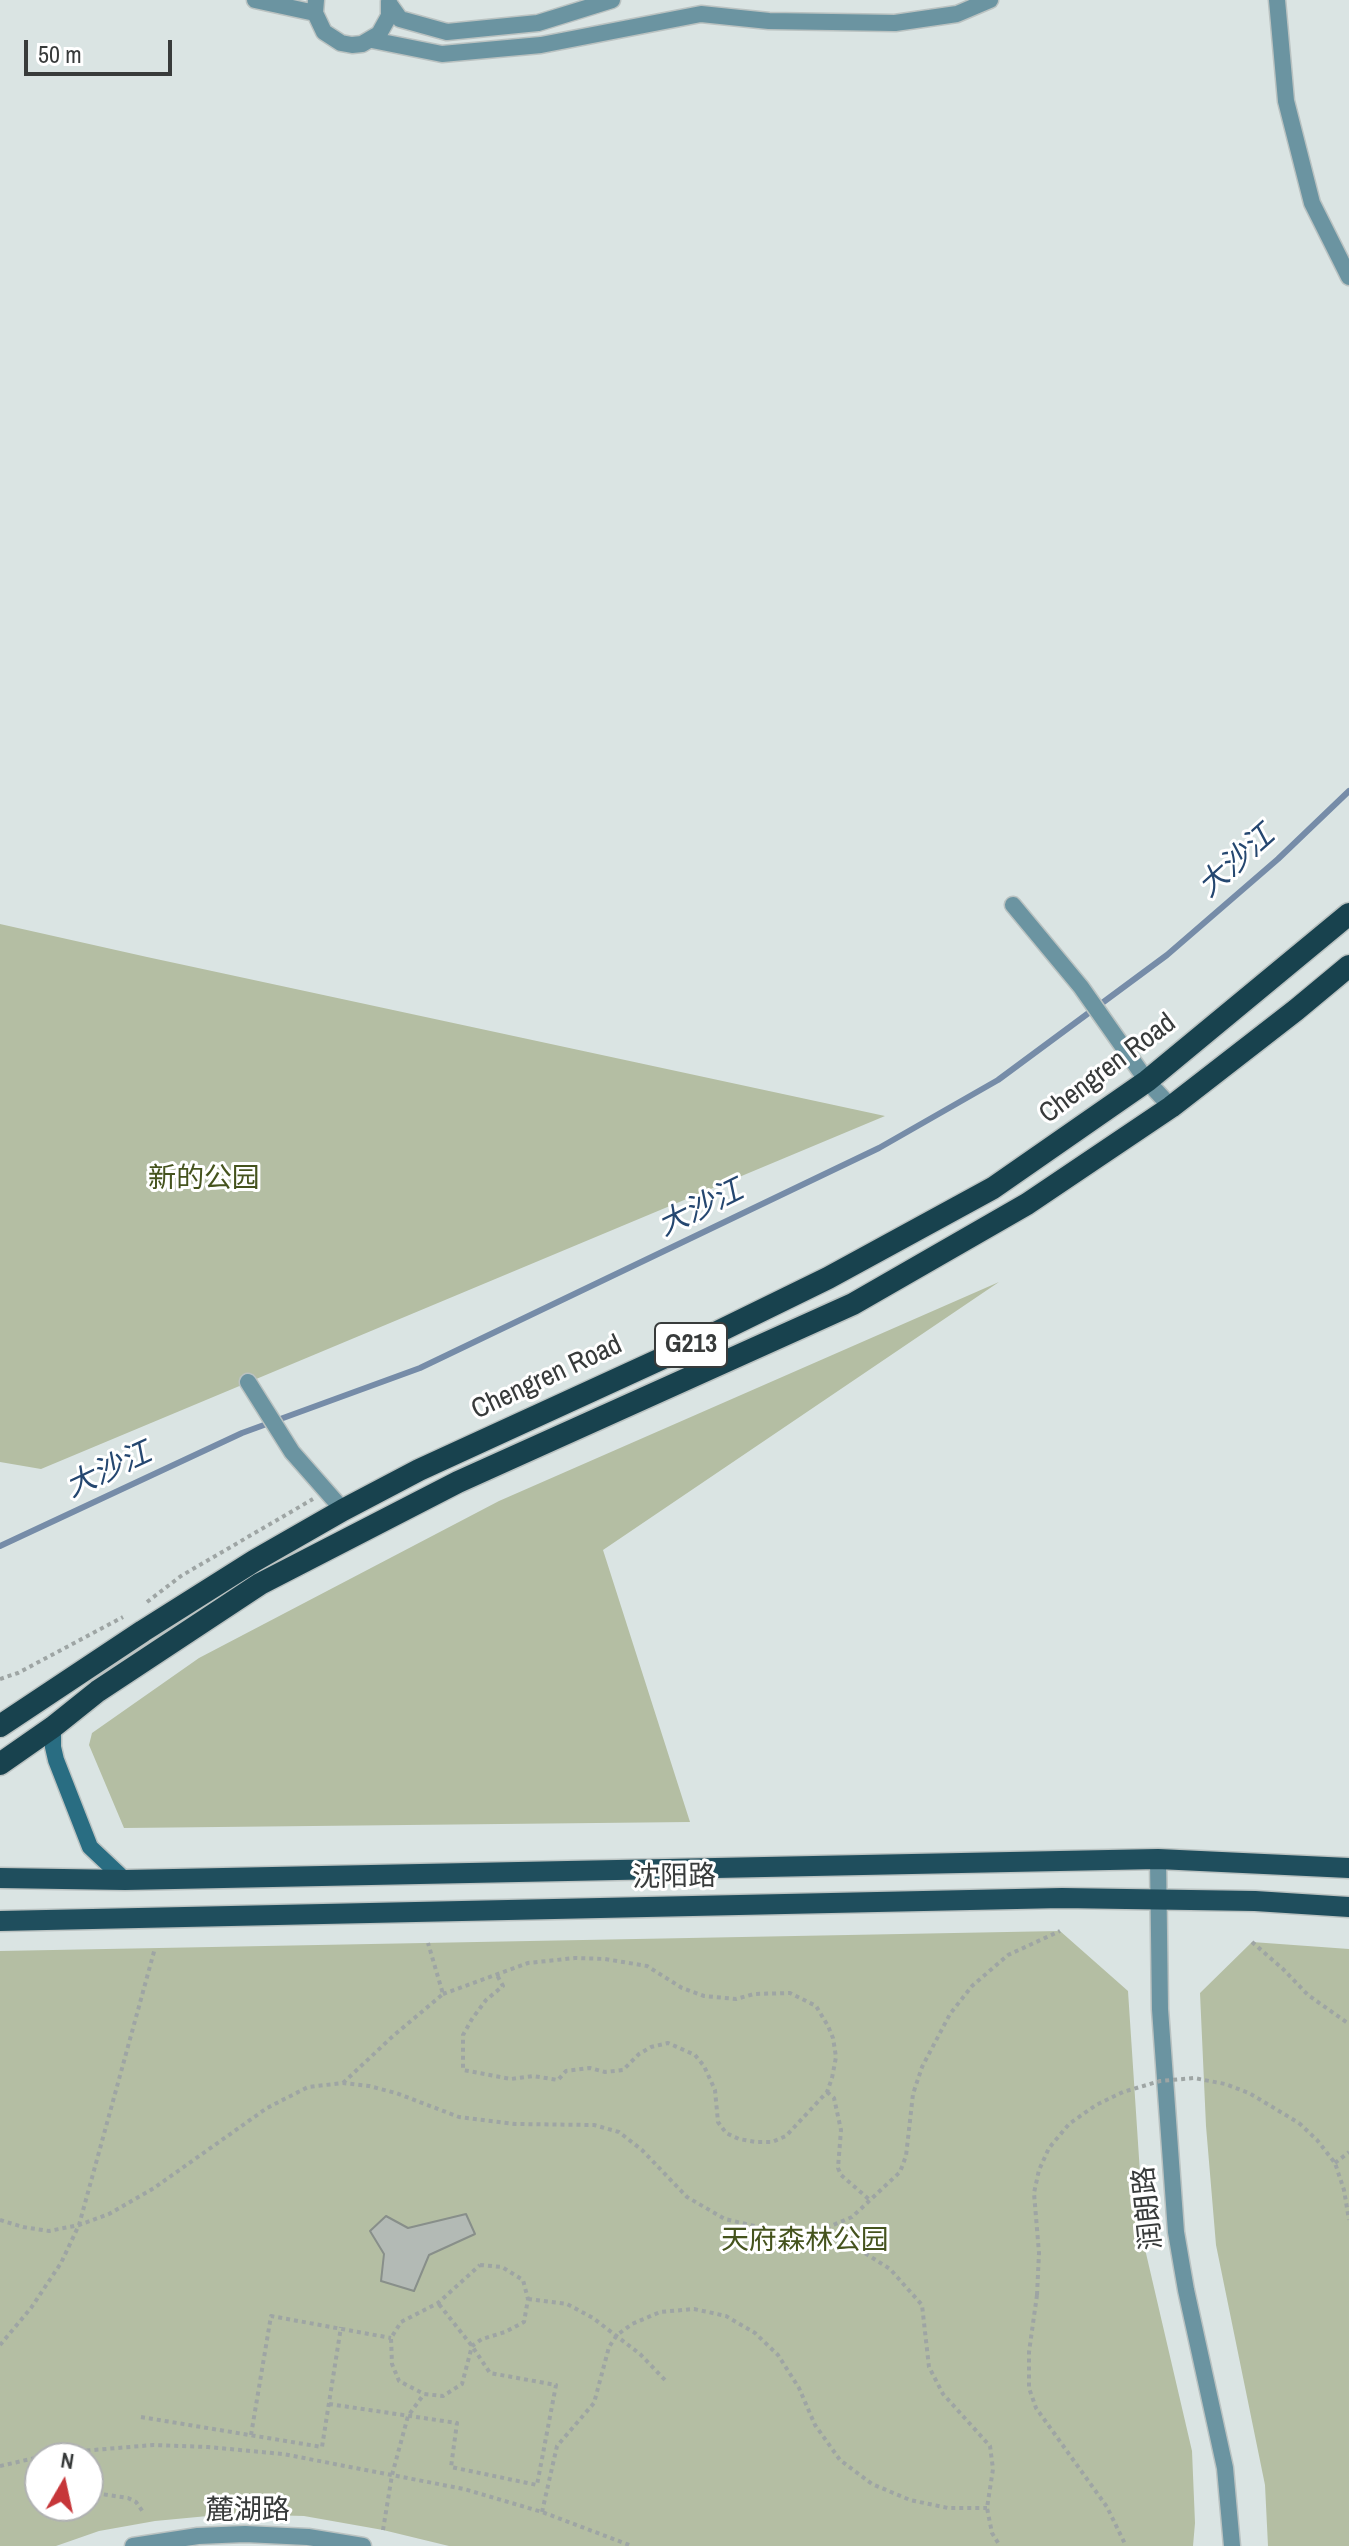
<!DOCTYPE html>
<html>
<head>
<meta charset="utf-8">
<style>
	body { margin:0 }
	#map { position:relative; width:1349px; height:2546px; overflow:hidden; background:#dae4e3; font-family:"Archivo Narrow",sans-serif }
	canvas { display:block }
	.north { position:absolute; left:24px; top:2442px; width:80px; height:80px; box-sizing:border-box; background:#fff; border:2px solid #afb1b1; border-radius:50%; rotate:9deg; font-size:22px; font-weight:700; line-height:32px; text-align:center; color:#383b3b }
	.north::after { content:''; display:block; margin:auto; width:28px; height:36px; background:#c63639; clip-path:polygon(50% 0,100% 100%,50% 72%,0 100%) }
	.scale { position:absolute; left:24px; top:40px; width:148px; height:36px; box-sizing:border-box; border:4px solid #383b3b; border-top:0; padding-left:10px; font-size:24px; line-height:28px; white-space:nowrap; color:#383b3b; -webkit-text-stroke:6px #fff; paint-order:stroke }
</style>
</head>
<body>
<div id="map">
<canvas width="1349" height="2546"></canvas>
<div class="north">N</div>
<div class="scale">50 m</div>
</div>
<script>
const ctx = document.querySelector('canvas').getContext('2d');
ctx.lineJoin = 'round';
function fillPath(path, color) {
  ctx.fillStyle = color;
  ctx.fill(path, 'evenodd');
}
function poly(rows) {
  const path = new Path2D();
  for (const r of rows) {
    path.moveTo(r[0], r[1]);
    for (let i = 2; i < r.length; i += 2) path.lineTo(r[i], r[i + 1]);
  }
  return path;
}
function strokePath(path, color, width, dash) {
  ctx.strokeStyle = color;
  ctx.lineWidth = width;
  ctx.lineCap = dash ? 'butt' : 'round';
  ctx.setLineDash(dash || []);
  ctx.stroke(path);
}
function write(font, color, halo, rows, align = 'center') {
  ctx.font = font + ' "Archivo Narrow","Noto Sans SC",sans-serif';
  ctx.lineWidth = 6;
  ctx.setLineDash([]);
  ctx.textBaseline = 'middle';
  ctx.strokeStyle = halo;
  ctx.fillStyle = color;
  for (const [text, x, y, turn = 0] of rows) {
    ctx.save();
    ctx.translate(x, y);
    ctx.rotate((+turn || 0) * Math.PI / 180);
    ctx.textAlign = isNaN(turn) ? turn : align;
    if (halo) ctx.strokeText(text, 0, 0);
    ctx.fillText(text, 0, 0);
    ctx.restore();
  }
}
fillPath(poly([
	[0,924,147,957,885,1116,41,1469,0,1462],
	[999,1282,603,1550,690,1822,124,1828,89,1745,92,1733,199,1658,499,1501],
	[1060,1931,1128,1991,1145,2249,1192,2451,1195,2523,1193,2546,449,2546,383,2530,304,2516,229,2514,155,2521,99,2531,56,2546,0,2546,0,1951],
	[40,2458,88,2458,88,2506,40,2506],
	[1252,1942,1349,1949,1349,2546,1268,2546,1265,2485,1216,2245,1206,2126,1200,1993]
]), '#b4bea3');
strokePath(poly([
	[0,1546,242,1433,420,1368,879,1148,998,1080,1167,955,1278,859,1349,791]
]), '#768ca8', 6);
const building = poly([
	[466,2214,475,2234,429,2255,414,2291,381,2281,384,2254,370,2231,386,2216,408,2228,466,2214]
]);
fillPath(building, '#b3bab5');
strokePath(building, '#888f8a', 2);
const minor = poly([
	[255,0,315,13],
	[316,0,315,13,324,32,341,43,352,45,362,44,379,34,389,16,389,2],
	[1277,0,1286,101,1312,203,1349,277],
	[390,5,400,19,447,32,538,23,612,0],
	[372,40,442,54,541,45,701,14,769,21,895,23,957,14,990,0],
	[1013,905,1081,987,1147,1081,1171,1107],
	[248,1382,292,1452,343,1510]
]);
const tertiary = poly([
	[1158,1859,1160,2009,1176,2232,1186,2290,1225,2468,1232,2546],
	[133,2546,198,2536,245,2534,308,2537,363,2546]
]);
const secondary = poly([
	[53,1727,53,1747,56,1760,90,1847,125,1880]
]);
const primary = poly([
	[0,1878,125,1880,1158,1859,1349,1868],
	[0,1921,1062,1898,1255,1901,1349,1907]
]);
const trunk = poly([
	[0,1726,143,1631,254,1561,343,1510,419,1470,687,1347,828,1278,993,1188,1147,1081,1349,914],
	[0,1764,53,1727,98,1691,260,1584,458,1482,853,1304,1027,1204,1171,1107,1296,1010,1349,966]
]);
strokePath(minor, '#bac2c1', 19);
strokePath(tertiary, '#bac2c1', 19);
strokePath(secondary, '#bac2c1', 19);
strokePath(primary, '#bac2c1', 23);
strokePath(trunk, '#bac2c1', 25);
strokePath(poly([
	[147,1602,181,1576,313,1499],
	[0,1679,18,1673,123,1617],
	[1252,1942,1283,1969,1308,1995,1349,2024],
	[443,1994,528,1963,575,1958,605,1959,647,1966,682,1988,704,1996,736,1999,754,1994,790,1993,816,2006,828,2026,833,2038,836,2057,832,2078,827,2092,786,2136,772,2142,756,2142,739,2139,726,2133,718,2122,715,2090,704,2066,695,2055,668,2043,651,2047,639,2054,623,2070,605,2072,590,2068,566,2071,558,2080,533,2076,511,2079,463,2070,463,2035,472,2019,486,2000,503,1986,497,1975],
	[343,2083,393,2036,443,1994,428,1943],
	[827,2092,834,2098,841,2130,838,2168,841,2175,871,2201],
	[1299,2123,1317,2140,1335,2163,1344,2190,1349,2220],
	[1335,2163,1349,2152],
	[0,2220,23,2227,49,2231,79,2225,109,2214,154,2188,267,2108,308,2087,343,2083,369,2086,396,2093,459,2117,515,2124,594,2125,619,2132,642,2150,687,2197,725,2219,771,2230,817,2232,852,2245,890,2269,922,2305,929,2367,943,2394,990,2446,993,2469,987,2508,992,2533,1000,2546],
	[819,2231,852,2217,900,2172,906,2156,913,2094,922,2067,950,2014,972,1986,1008,1955,1060,1931],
	[480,2265,502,2267,523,2280,528,2299,524,2322,505,2332,482,2339,472,2346,462,2384,443,2396,424,2394,399,2381,392,2364,391,2338,401,2322,438,2303,480,2265],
	[1037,2295,1029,2352,1029,2388,1036,2408,1107,2507,1126,2546],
	[528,2299,567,2304,593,2318,640,2354,665,2380],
	[0,2345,31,2308,61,2263,79,2225,155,1948],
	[329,2404,457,2423,451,2467,537,2485,556,2385,490,2373,472,2346,438,2303],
	[141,2417,322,2447,341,2327],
	[251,2435,271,2316,391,2338],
	[0,2466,57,2453,153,2445,208,2447,283,2454,464,2489,542,2512,632,2546],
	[88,2492,128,2498,136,2502,143,2512],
	[542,2512,557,2446,594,2403,609,2347,617,2335,632,2324,660,2312,694,2309,726,2316,755,2333,778,2355,799,2388,815,2425,840,2460,872,2484,910,2500,948,2508,987,2508],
	[383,2530,392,2475,408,2416,424,2394]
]), '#9ea5a4', 4, [4, 4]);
strokePath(minor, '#6b94a1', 16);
strokePath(tertiary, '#6b94a1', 16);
strokePath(secondary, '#296d82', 16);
strokePath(primary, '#1f4e5d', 20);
strokePath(trunk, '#18424e', 22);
strokePath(poly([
	[1037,2295,1039,2253,1034,2193,1039,2170,1049,2148,1069,2124,1096,2105,1123,2092,1160,2081,1194,2078,1225,2084,1249,2093,1299,2123]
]), '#9ea5a4', 4, [4, 4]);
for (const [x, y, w] of [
	[691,1345,72]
]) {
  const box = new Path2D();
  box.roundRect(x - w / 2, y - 22, w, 44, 6);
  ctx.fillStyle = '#fff';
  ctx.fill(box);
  strokePath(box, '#383b3b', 2);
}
write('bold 26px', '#383b3b', null, [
	["G213",691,1345]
]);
write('28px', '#383b3b', '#fff', [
	["Chengren Road",1108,1069,-37],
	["Chengren Road",547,1378,-25],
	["沈阳路",674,1878,-1],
	["润朗路",1149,2208,-96],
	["麓湖路",248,2511]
]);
write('28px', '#45531d', '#fff', [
	["新的公园",204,1179],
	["天府森林公园",805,2241]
]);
write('italic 30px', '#254770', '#fff', [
	["大沙江",1237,862,-42],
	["大沙江",701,1209,-26],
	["大沙江",109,1471,-25]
]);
</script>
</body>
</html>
